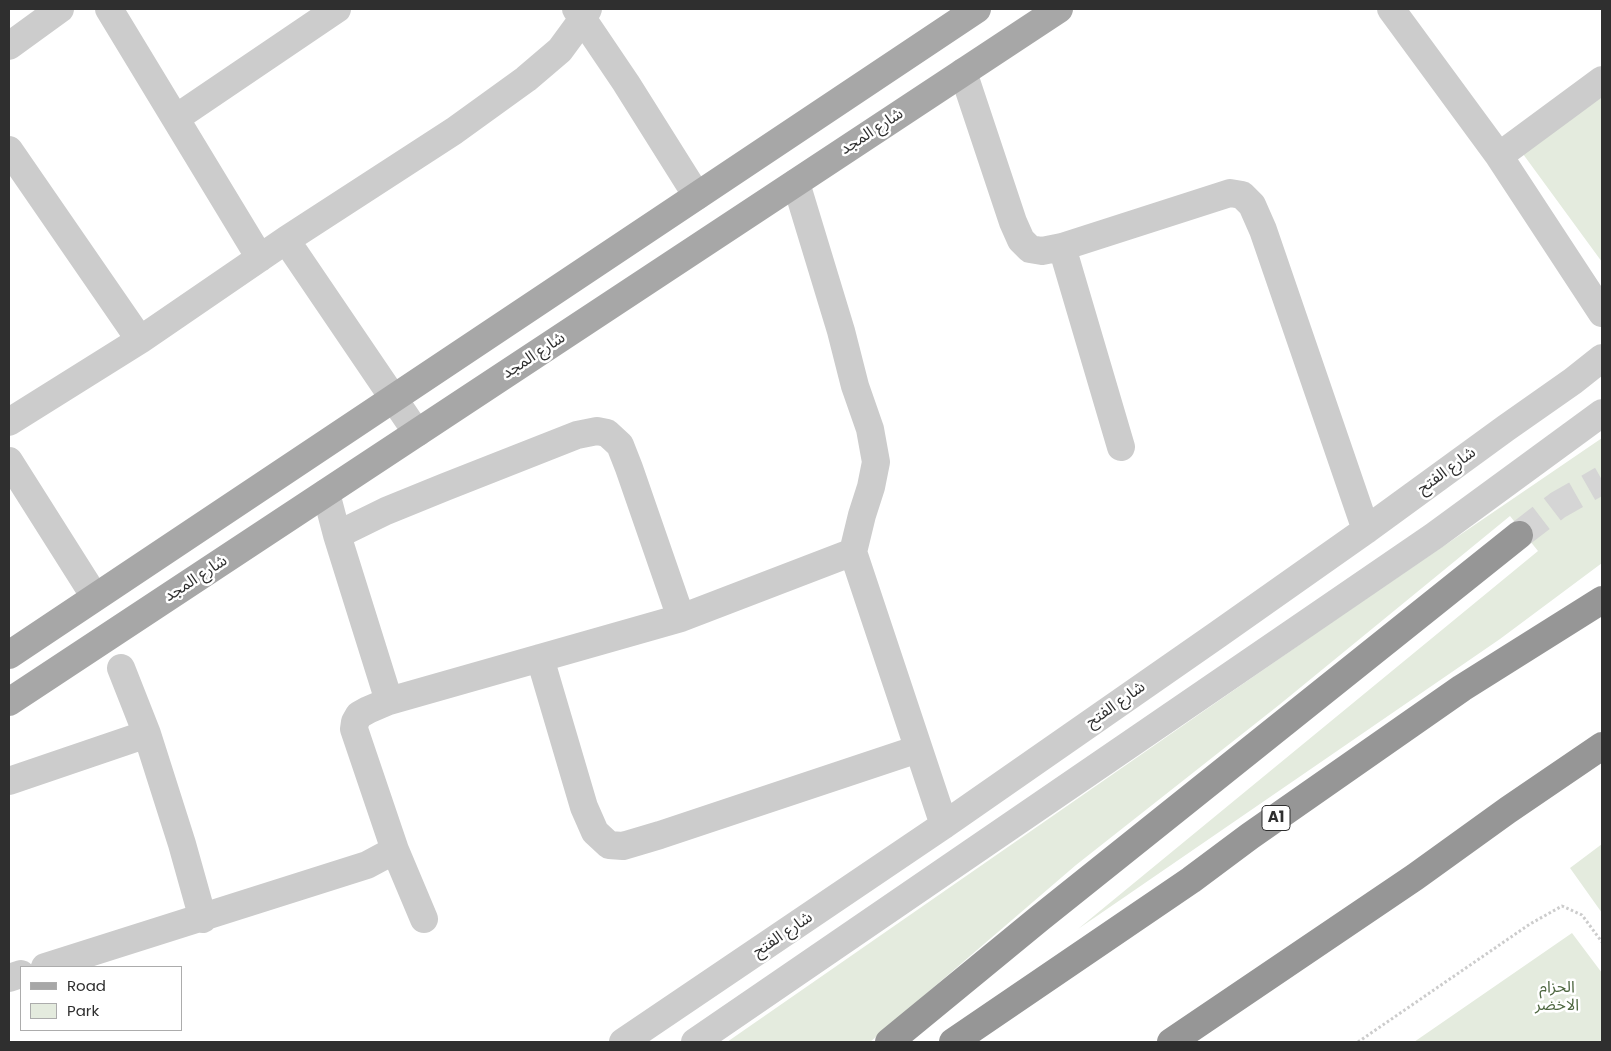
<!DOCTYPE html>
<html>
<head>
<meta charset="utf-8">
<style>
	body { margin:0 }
	#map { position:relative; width:1611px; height:1051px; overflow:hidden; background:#fff; font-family:Poppins,sans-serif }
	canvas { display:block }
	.frame { position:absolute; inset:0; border:10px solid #2f2f2f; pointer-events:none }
	.legend { position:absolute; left:20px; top:966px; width:162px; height:65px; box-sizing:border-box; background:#fff; border:1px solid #acacac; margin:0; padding:6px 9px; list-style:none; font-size:15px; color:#2f2f2f }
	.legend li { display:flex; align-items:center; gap:10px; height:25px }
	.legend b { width:25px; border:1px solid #acacac }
</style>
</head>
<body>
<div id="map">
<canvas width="1611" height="1051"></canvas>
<div class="frame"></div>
<ul class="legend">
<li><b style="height:6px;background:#a7a7a7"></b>Road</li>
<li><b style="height:14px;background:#e4ebde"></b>Park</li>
</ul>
</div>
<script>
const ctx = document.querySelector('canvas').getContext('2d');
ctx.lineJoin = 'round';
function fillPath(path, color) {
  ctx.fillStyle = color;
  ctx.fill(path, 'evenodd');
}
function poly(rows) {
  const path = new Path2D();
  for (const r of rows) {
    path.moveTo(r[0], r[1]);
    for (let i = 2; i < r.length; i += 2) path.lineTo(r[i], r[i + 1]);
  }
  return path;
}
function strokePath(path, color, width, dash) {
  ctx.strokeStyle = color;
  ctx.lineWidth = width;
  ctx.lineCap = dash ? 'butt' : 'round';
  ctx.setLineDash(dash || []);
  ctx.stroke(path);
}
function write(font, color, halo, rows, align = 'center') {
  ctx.font = font + ' Poppins,"Noto Sans Arabic",sans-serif';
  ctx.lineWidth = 5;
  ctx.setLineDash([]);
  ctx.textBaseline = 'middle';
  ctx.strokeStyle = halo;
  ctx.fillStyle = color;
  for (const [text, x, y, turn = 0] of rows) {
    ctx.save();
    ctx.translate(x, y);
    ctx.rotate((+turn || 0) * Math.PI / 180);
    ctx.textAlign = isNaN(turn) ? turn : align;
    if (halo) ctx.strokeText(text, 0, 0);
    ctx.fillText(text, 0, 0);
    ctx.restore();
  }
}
fillPath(poly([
	[1602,97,1602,262,1523,154],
	[1602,438,1602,563,1500,639,1078,929,1538,551,1510,516,1279,705,1076,865,870,1042,727,1042,1322,629],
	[1602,844,1602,913,1570,868],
	[1572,933,1602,973,1602,1042,1414,1042]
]), '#e4ebde');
strokePath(poly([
	[1519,535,1558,505,1602,480]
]), '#d5d5d5', 28, [28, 14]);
strokePath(poly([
	[1358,1042,1530,924,1562,906,1582,915,1602,942]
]), '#ccc', 3, [2.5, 2.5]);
strokePath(poly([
	[109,9,260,258],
	[576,9,626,83,697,196],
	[1391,9,1499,156,1602,313],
	[9,46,60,9],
	[963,72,1013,222,1021,240,1030,249,1042,251,1062,247,1230,193,1242,195,1252,205,1263,230,1366,530],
	[176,118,337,9],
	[9,150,140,340],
	[1499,156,1602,80],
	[796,183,841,331,855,386,870,429,876,462,871,487,862,515,853,552,944,825],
	[286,240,417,433],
	[1062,247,1121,447],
	[9,422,140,340,286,240,454,131,526,79,560,50,582,20,588,9],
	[9,461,95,597],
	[326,493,337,535,389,701],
	[337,535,386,511,445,487,577,435,597,431,607,433,620,445,629,468,681,618],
	[540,658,584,807,595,832,609,845,623,846,660,835,918,749],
	[121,668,147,734,182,844,203,919],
	[9,781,147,734],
	[395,850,424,919],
	[45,967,367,865,395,850,354,729,355,722,359,715,368,710,389,701,681,618,853,552],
	[9,978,21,974],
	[623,1042,944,825,1217,635,1366,530,1506,428,1573,381,1602,358],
	[695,1042,1434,536,1602,413]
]), '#ccc', 28);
strokePath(poly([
	[9,655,977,9],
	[9,702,1059,9]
]), '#a7a7a7', 28);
strokePath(poly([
	[889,1042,1040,918,1519,535],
	[953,1042,1191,880,1250,836,1462,688,1602,600],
	[1171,1042,1415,877,1508,810,1602,746]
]), '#969696', 28);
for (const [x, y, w] of [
	[1276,818,28]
]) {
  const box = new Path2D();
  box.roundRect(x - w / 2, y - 12.5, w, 25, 4);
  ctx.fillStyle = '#fff';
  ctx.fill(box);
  strokePath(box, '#2f2f2f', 1);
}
write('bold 15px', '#2f2f2f', null, [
	["A1",1276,818]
]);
write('16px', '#2f2f2f', '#fff', [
	["شارع المجد",872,132,-33],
	["شارع المجد",534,356,-33],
	["شارع الفتح",1447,471,-36],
	["شارع المجد",196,579,-33],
	["شارع الفتح",1116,705,-35],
	["شارع الفتح",783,935,-34]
]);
write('16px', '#4e6740', '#fff', [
	["الحزام",1557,988],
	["الاخضر",1557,1006]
]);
</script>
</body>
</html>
